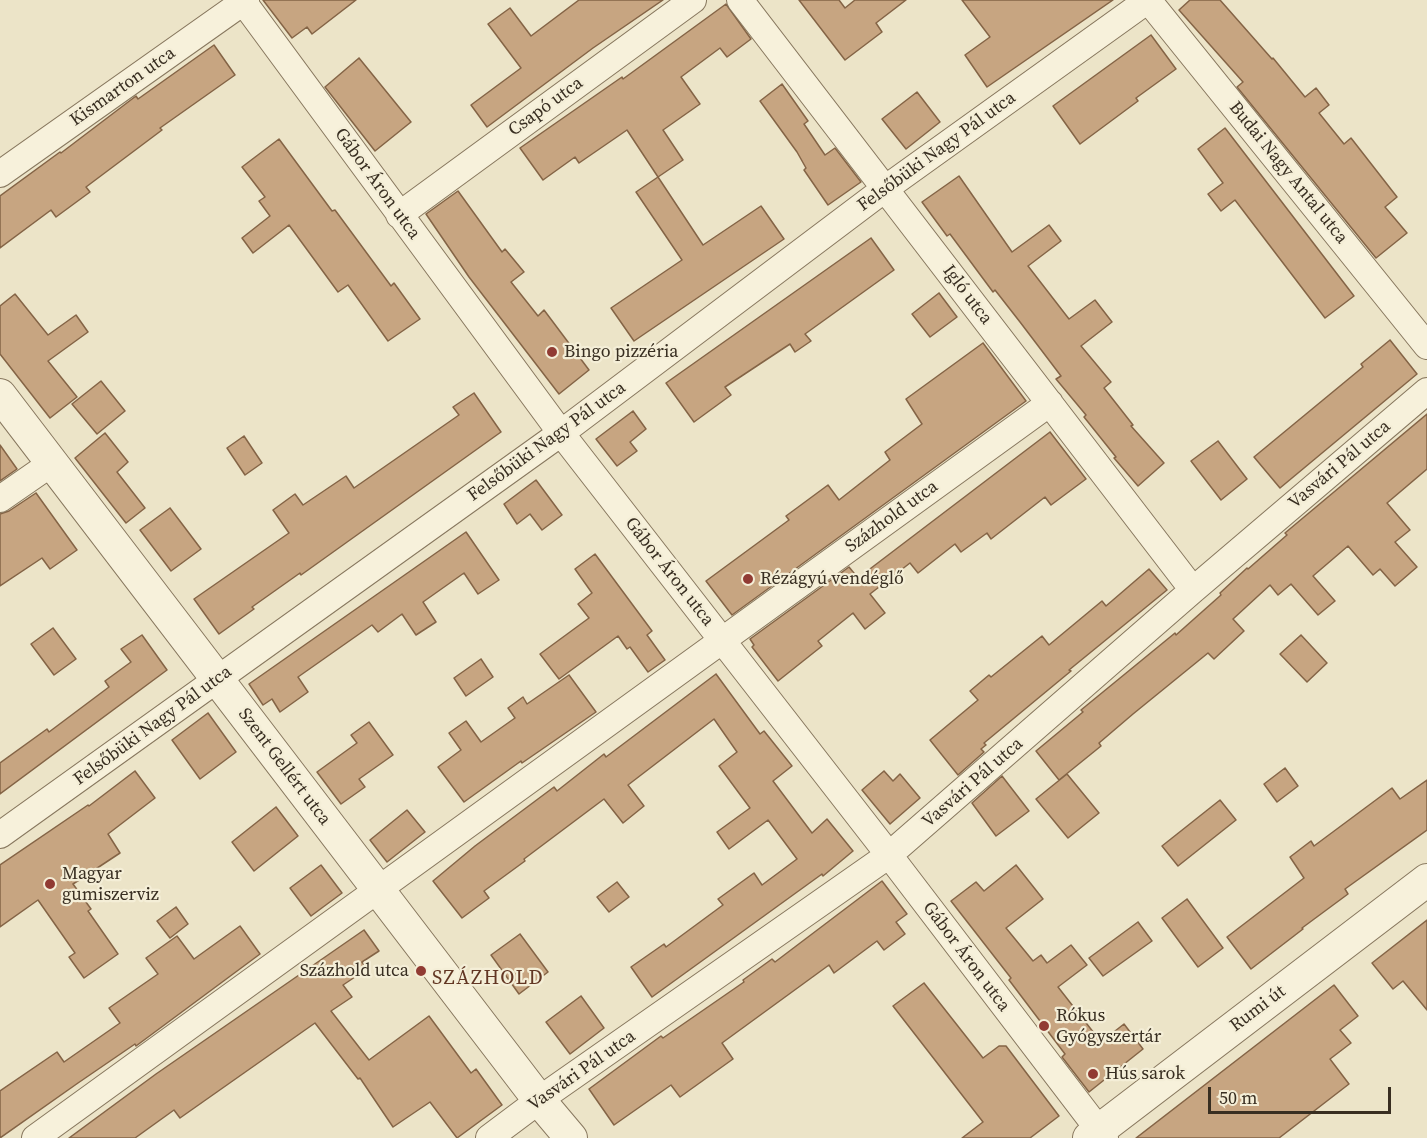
<!DOCTYPE html>
<html>
<head>
<meta charset="utf-8">
<style>
	body { margin:0 }
	#map { position:relative; width:1427px; height:1138px; overflow:hidden; background:#ece4c8; font-family:"Source Serif 4",serif }
	canvas { display:block }
	.scale { position:absolute; left:1208px; top:1087px; width:183px; height:27px; box-sizing:border-box; border:3px solid #382e21; border-top:0; padding-left:8px; font-size:18px; line-height:21px; white-space:nowrap; color:#382e21; -webkit-text-stroke:4px #f4eed7; paint-order:stroke }
</style>
</head>
<body>
<div id="map">
<canvas width="1427" height="1138"></canvas>
<div class="scale">50 m</div>
</div>
<script>
const ctx = document.querySelector('canvas').getContext('2d');
ctx.lineJoin = 'round';
function fillPath(path, color) {
  ctx.fillStyle = color;
  ctx.fill(path, 'evenodd');
}
function poly(rows) {
  const path = new Path2D();
  for (const r of rows) {
    path.moveTo(r[0], r[1]);
    for (let i = 2; i < r.length; i += 2) path.lineTo(r[i], r[i + 1]);
  }
  return path;
}
function strokePath(path, color, width, dash) {
  ctx.strokeStyle = color;
  ctx.lineWidth = width;
  ctx.lineCap = dash ? 'butt' : 'round';
  ctx.setLineDash(dash || []);
  ctx.stroke(path);
}
function write(font, color, halo, rows, align = 'center') {
  ctx.font = font + ' "Source Serif 4",serif';
  ctx.lineWidth = 4.5;
  ctx.setLineDash([]);
  ctx.textBaseline = 'middle';
  ctx.strokeStyle = halo;
  ctx.fillStyle = color;
  for (const [text, x, y, turn = 0] of rows) {
    ctx.save();
    ctx.translate(x, y);
    ctx.rotate((+turn || 0) * Math.PI / 180);
    ctx.textAlign = isNaN(turn) ? turn : align;
    if (halo) ctx.strokeText(text, 0, 0);
    ctx.fillText(text, 0, 0);
    ctx.restore();
  }
}
const building = poly([
	[263,0,356,0,312,34,307,27,292,38,263,0],
	[579,0,663,0,593,48,487,127,471,105,521,68,488,24,510,8,531,36,579,0],
	[799,0,839,0,845,8,855,0,906,0,876,23,882,32,845,60,799,0],
	[962,0,1113,0,987,87,965,55,990,37,962,0],
	[1190,0,1220,0,1272,59,1273,58,1305,97,1316,88,1329,105,1319,113,1344,144,1351,138,1397,197,1385,207,1407,233,1376,258,1237,87,1243,82,1179,10,1190,0],
	[726,4,751,39,727,57,720,48,681,77,700,104,663,130,683,160,658,177,703,245,761,206,784,239,634,341,611,308,682,260,636,192,658,177,627,130,579,163,575,157,543,180,520,148,622,77,623,79,726,4],
	[1151,35,1176,69,1136,98,1138,101,1080,144,1053,106,1151,35],
	[214,45,235,75,160,128,162,130,86,187,90,192,56,217,51,210,0,248,0,196,60,152,61,153,136,96,138,99,214,45],
	[359,58,411,122,375,151,325,87,359,58],
	[782,84,808,121,804,124,825,155,835,148,861,182,828,205,804,170,806,168,797,152,760,101,782,84],
	[917,92,940,122,906,149,882,119,917,92],
	[1225,128,1354,296,1325,318,1235,200,1221,211,1208,194,1223,183,1198,149,1225,128],
	[279,139,332,211,335,210,391,286,394,283,420,319,388,341,348,285,338,292,289,225,253,253,242,238,270,216,259,201,265,197,242,167,279,139],
	[959,176,1012,252,1049,225,1061,241,1028,266,1069,319,1095,300,1112,322,1081,346,1111,382,1104,388,1133,425,1131,426,1164,463,1138,486,1114,458,1116,457,1084,417,1086,415,1056,379,1061,376,1020,322,995,290,993,292,950,234,947,236,922,202,959,176],
	[458,191,502,252,505,249,524,272,511,282,538,316,544,310,589,370,559,394,469,277,426,214,458,191],
	[871,238,894,270,805,334,811,341,795,352,790,344,725,387,731,395,694,422,666,383,871,238],
	[939,293,957,317,930,337,912,314,939,293],
	[15,294,48,335,76,315,88,332,48,361,77,397,50,418,0,354,0,306,15,294],
	[1390,340,1417,374,1280,488,1254,457,1363,367,1361,364,1390,340],
	[983,343,1026,401,732,615,706,581,789,520,786,516,828,485,839,500,890,460,885,452,922,424,906,399,983,343],
	[101,381,125,411,97,434,72,404,101,381],
	[474,393,501,432,301,575,300,573,252,607,254,609,219,634,194,599,289,533,273,510,295,494,303,505,346,476,354,488,459,415,453,407,474,393],
	[633,411,646,429,630,442,637,451,617,466,596,439,633,411],
	[1427,414,1427,469,1387,503,1410,530,1395,542,1417,567,1395,586,1380,569,1373,575,1348,546,1313,576,1335,601,1318,615,1291,584,1278,595,1270,585,1233,619,1244,631,1214,659,1208,653,1133,714,1099,743,1101,746,1059,780,1036,751,1083,712,1081,710,1175,633,1176,635,1221,595,1220,593,1247,568,1248,569,1287,535,1285,533,1427,414],
	[1050,432,1086,479,1051,505,1045,497,991,539,987,533,961,552,955,544,918,573,910,563,870,594,885,613,865,629,853,613,818,641,822,646,778,681,752,647,754,645,750,639,849,567,858,578,1050,432],
	[105,433,128,462,117,472,145,508,126,523,75,458,105,433],
	[244,436,262,463,245,475,227,448,244,436],
	[1218,441,1247,479,1221,500,1191,461,1218,441],
	[0,445,17,469,0,481,0,445],
	[536,480,562,515,542,530,530,514,517,524,504,504,536,480],
	[36,493,77,550,50,569,42,558,0,586,0,514,9,511,36,493],
	[170,508,201,549,171,571,140,530,170,508],
	[466,532,499,580,478,594,464,573,423,602,436,622,416,635,402,614,378,632,372,625,298,677,308,692,280,712,272,699,263,705,249,684,466,532],
	[595,554,652,631,647,635,665,660,648,672,630,647,627,649,618,636,559,679,540,654,589,618,578,604,592,593,575,569,595,554],
	[1149,569,1167,590,1069,670,1071,671,984,743,986,745,981,749,984,752,958,775,930,740,978,700,970,691,989,675,991,677,1042,636,1049,645,1102,601,1106,606,1149,569],
	[53,628,76,659,54,675,31,644,53,628],
	[142,635,167,670,0,794,0,763,47,729,49,732,109,687,105,681,131,662,121,649,142,635],
	[1301,635,1327,663,1307,682,1280,654,1301,635],
	[481,659,493,677,466,696,454,678,481,659],
	[716,674,760,734,764,731,792,766,773,781,812,833,827,819,853,851,823,876,822,874,652,997,631,967,664,944,666,947,723,905,718,899,754,873,762,885,797,859,768,820,729,849,717,832,750,808,719,766,737,752,714,719,628,785,644,806,623,823,604,799,524,859,525,861,484,891,489,898,462,918,433,881,475,846,554,787,557,791,604,754,606,757,716,674],
	[569,675,596,712,522,763,521,761,464,802,438,767,461,750,449,733,466,721,481,742,515,718,508,708,523,697,527,704,569,675],
	[208,713,236,752,200,779,172,740,208,713],
	[369,722,393,755,359,779,365,787,341,804,317,772,357,743,351,735,369,722],
	[1285,768,1298,786,1277,802,1264,784,1285,768],
	[135,771,155,798,108,834,120,853,73,884,91,909,88,911,118,954,84,978,69,957,75,953,38,900,0,927,0,865,88,805,89,806,135,771],
	[884,771,893,781,900,774,920,798,890,824,862,790,884,771],
	[1067,774,1099,813,1068,838,1036,799,1067,774],
	[1002,776,1029,811,996,836,972,803,1002,776],
	[1427,780,1427,830,1345,889,1348,894,1302,928,1303,929,1251,969,1227,937,1304,878,1290,857,1311,841,1314,846,1392,788,1400,799,1427,780],
	[1220,800,1236,820,1178,866,1162,846,1220,800],
	[276,807,298,836,254,871,232,842,276,807],
	[407,810,425,832,387,862,370,840,407,810],
	[321,865,342,893,311,916,290,888,321,865],
	[1016,865,1043,899,1006,928,1033,961,1041,955,1047,963,1071,945,1087,965,1058,987,1101,1042,1124,1024,1143,1049,1089,1092,1062,1057,1065,1054,1009,980,1011,978,951,901,976,882,984,891,1016,865],
	[882,881,907,914,896,922,905,934,884,950,877,941,834,973,829,965,722,1043,733,1059,680,1097,671,1085,614,1125,589,1089,661,1036,663,1038,744,982,743,980,772,959,775,962,882,881],
	[617,882,629,897,609,912,597,897,617,882],
	[1187,899,1223,948,1198,967,1162,918,1187,899],
	[176,907,188,924,170,938,157,921,176,907],
	[1427,920,1427,1010,1403,981,1393,989,1372,963,1427,920],
	[1138,922,1152,941,1103,976,1089,958,1138,922],
	[240,926,260,954,136,1046,135,1044,78,1083,0,1138,0,1091,57,1052,64,1062,120,1023,109,1008,158,974,146,958,177,936,194,959,240,926],
	[364,930,379,951,362,962,367,969,343,985,352,997,331,1011,369,1060,429,1016,471,1073,476,1069,502,1105,457,1138,430,1102,393,1127,360,1078,358,1079,315,1023,180,1118,174,1110,135,1138,69,1138,156,1074,364,930],
	[520,934,548,972,519,994,491,955,520,934],
	[924,983,983,1058,999,1046,1006,1046,1059,1116,1030,1138,962,1138,983,1122,893,1006,924,983],
	[1334,985,1358,1016,1340,1030,1351,1043,1330,1059,1349,1084,1279,1138,1136,1138,1334,985],
	[581,996,604,1028,570,1054,546,1022,581,996]
]);
fillPath(building, '#c7a581');
strokePath(building, '#846446', 1.5);
const minor = poly([
	[242,0,561,433,889,855,1105,1138],
	[740,0,1193,590],
	[1148,0,1427,346],
	[0,174,246,0],
	[399,215,693,0],
	[0,499,52,463],
	[0,835,561,433,886,188,1148,0],
	[35,1138,1050,403],
	[489,1138,553,1090,889,855,1193,590,1427,391]
]);
const tertiary = poly([
	[0,395,539,1100,571,1138],
	[1089,1138,1427,880]
]);
strokePath(minor, '#87775e', 28);
strokePath(tertiary, '#87775e', 34);
strokePath(minor, '#f7f1db', 26);
strokePath(tertiary, '#f7f1db', 32);
for (const [x, y, r, color] of [
	[552,352,6,"#913b33"],
	[748,579,6,"#913b33"],
	[50,884,6,"#913b33"],
	[421,971,6,"#913b33"],
	[1044,1026,6,"#913b33"],
	[1093,1074,6,"#913b33"]
]) {
  const dot = new Path2D();
  dot.arc(x, y, r, 0, 2 * Math.PI);
  ctx.fillStyle = color;
  ctx.fill(dot);
  strokePath(dot, '#f4eed7', 2);
}
write('18px', '#382e21', '#f4eed7', [
	["Kismarton utca",123,87,-35],
	["Csapó utca",546,107,-36],
	["Felsőbüki Nagy Pál utca",937,152,-36],
	["Budai Nagy Antal utca",1288,173,51],
	["Gábor Áron utca",377,184,54],
	["Igló utca",967,295,53],
	["Felsőbüki Nagy Pál utca",547,442,-36],
	["Vasvári Pál utca",1340,465,-40],
	["Százhold utca",892,517,-36],
	["Gábor Áron utca",669,572,52],
	["Felsőbüki Nagy Pál utca",153,726,-36],
	["Szent Gellért utca",284,767,53],
	["Vasvári Pál utca",973,783,-41],
	["Gábor Áron utca",966,957,53],
	["Rumi út",1258,1009,-37],
	["Vasvári Pál utca",582,1071,-35]
]);
write('18px', '#382e21', '#f4eed7', [
	["Bingo pizzéria",564,352],
	["Rézágyú vendéglő",760,579],
	["Magyar",62,874],
	["gumiszerviz",62,895],
	["Százhold utca",409,971,"right"],
	["Rókus",1056,1016],
	["Gyógyszertár",1056,1037],
	["Hús sarok",1105,1074]
], 'left');
ctx.letterSpacing = '1.5px';
write('20px', '#623623', '#f4eed7', [
	["SZÁZHOLD",488,979]
]);
ctx.letterSpacing = '0px';
</script>
</body>
</html>
